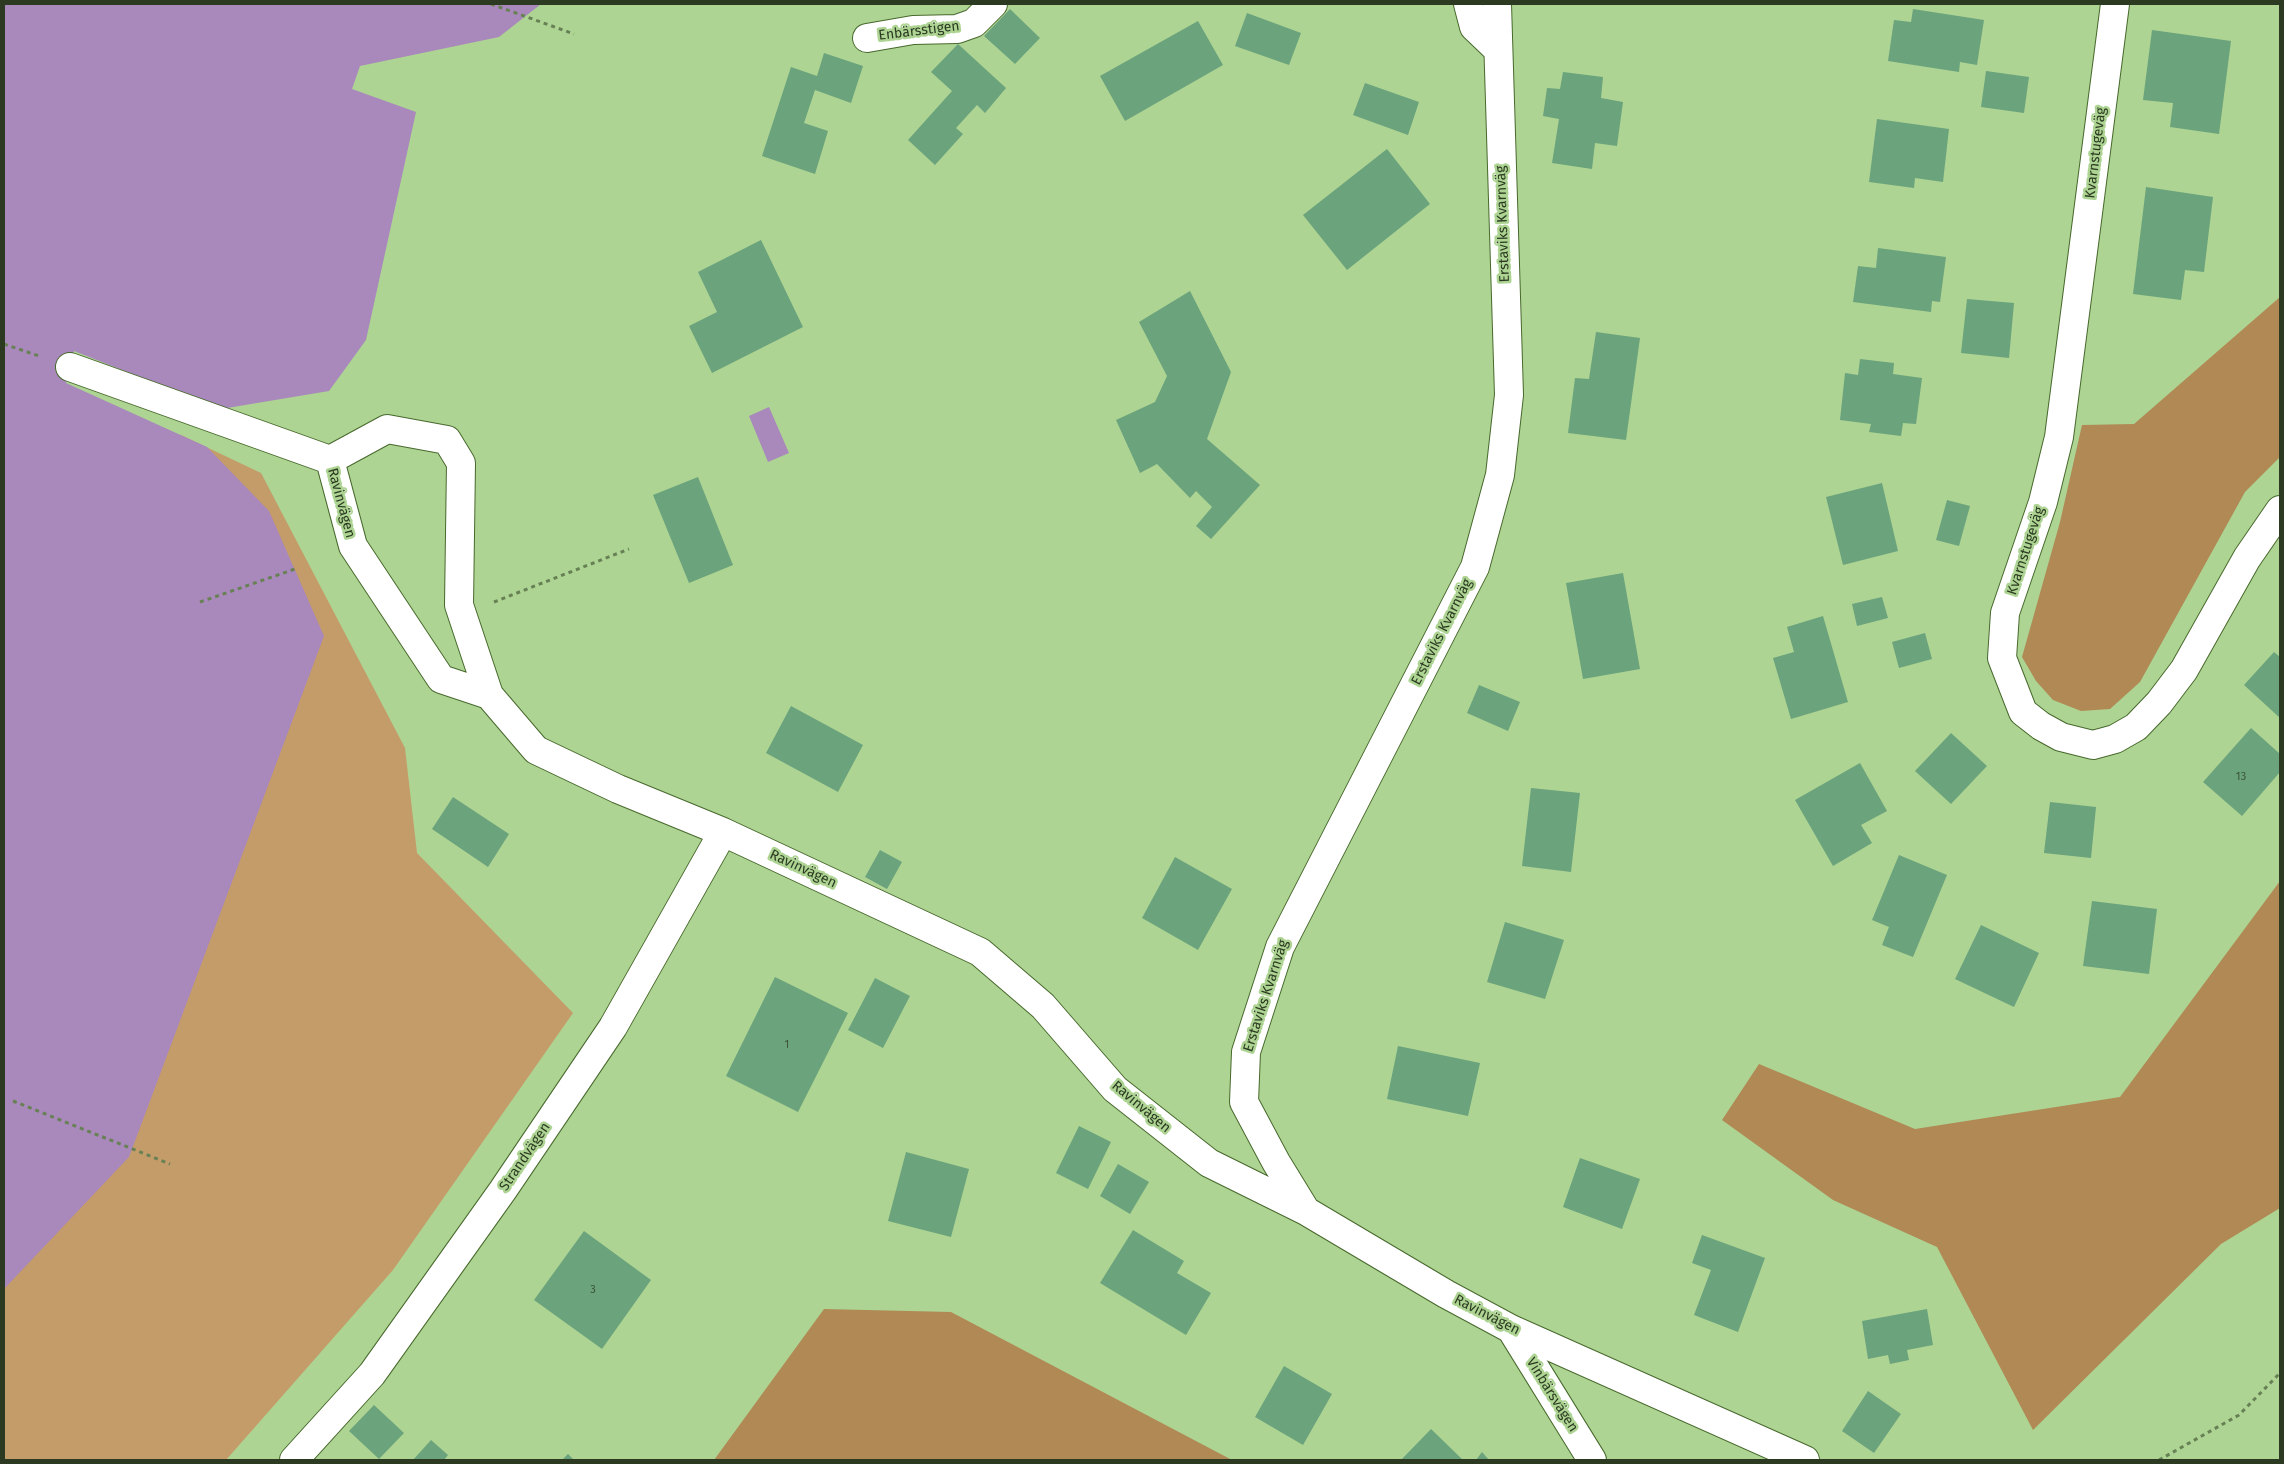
<!DOCTYPE html>
<html>
<head>
<meta charset="utf-8">
<style>
	body { margin:0 }
	#map { position:relative; width:2284px; height:1464px; overflow:hidden; background:#add493; font-family:"Fira Sans",sans-serif }
	canvas { display:block }
	.frame { position:absolute; inset:0; border:5px solid #2b3a20; pointer-events:none }
</style>
</head>
<body>
<div id="map">
<canvas width="2284" height="1464"></canvas>
<div class="frame"></div>
</div>
<script>
const ctx = document.querySelector('canvas').getContext('2d');
ctx.lineJoin = 'round';
function fillPath(path, color) {
  ctx.fillStyle = color;
  ctx.fill(path, 'evenodd');
}
function poly(rows) {
  const path = new Path2D();
  for (const r of rows) {
    path.moveTo(r[0], r[1]);
    for (let i = 2; i < r.length; i += 2) path.lineTo(r[i], r[i + 1]);
  }
  return path;
}
function strokePath(path, color, width, dash) {
  ctx.strokeStyle = color;
  ctx.lineWidth = width;
  ctx.lineCap = dash ? 'butt' : 'round';
  ctx.setLineDash(dash || []);
  ctx.stroke(path);
}
function write(font, color, halo, rows, align = 'center') {
  ctx.font = font + ' "Fira Sans",sans-serif';
  ctx.lineWidth = 5;
  ctx.setLineDash([]);
  ctx.textBaseline = 'middle';
  ctx.strokeStyle = halo;
  ctx.fillStyle = color;
  for (const [text, x, y, turn = 0] of rows) {
    ctx.save();
    ctx.translate(x, y);
    ctx.rotate((+turn || 0) * Math.PI / 180);
    ctx.textAlign = isNaN(turn) ? turn : align;
    if (halo) ctx.strokeText(text, 0, 0);
    ctx.fillText(text, 0, 0);
    ctx.restore();
  }
}
fillPath(poly([
	[181,435,261,473,405,748,417,853,573,1013,393,1270,226,1460,4,1460,4,1154,128,453]
]), '#c49c69');
fillPath(poly([
	[2280,297,2280,457,2245,492,2140,682,2110,709,2081,711,2053,700,2036,681,2022,657,2060,522,2082,425,2134,424],
	[2280,881,2280,1208,2221,1244,2033,1430,1937,1247,1833,1200,1722,1120,1759,1064,1915,1129,2120,1097],
	[824,1309,951,1312,1232,1460,714,1460]
]), '#b08955');
fillPath(poly([
	[4,4,541,4,499,37,360,66,352,89,416,112,366,340,329,391,221,409,74,351,66,383,207,447,269,511,324,636,129,1157,4,1289],
	[769,407,789,453,768,462,749,416]
]), '#a988bc');
fillPath(poly([
	[1010,9,1040,38,1015,64,984,36],
	[1913,9,1984,20,1977,65,1960,62,1959,72,1888,61,1894,20,1911,22],
	[1247,13,1301,33,1289,65,1235,46],
	[1198,21,1223,65,1125,121,1100,76],
	[2152,30,2231,41,2219,134,2170,127,2173,103,2143,100],
	[958,44,1006,88,985,113,977,105,956,128,963,134,935,165,908,140,952,91,931,72],
	[824,53,863,66,851,103,815,90,804,123,828,131,815,174,762,156,791,67,817,76],
	[1986,71,2029,77,2024,113,1981,107],
	[1563,72,1603,77,1601,98,1623,102,1617,146,1595,143,1592,169,1552,163,1559,119,1543,116,1547,88,1560,89],
	[1365,83,1419,102,1408,135,1353,115],
	[1877,119,1949,129,1943,182,1915,178,1914,188,1869,182],
	[1387,149,1430,204,1347,270,1303,215],
	[2146,187,2213,197,2204,272,2185,270,2181,300,2133,294],
	[761,240,803,327,712,373,689,326,717,312,698,272],
	[1878,248,1946,257,1940,302,1932,301,1931,312,1853,302,1858,266,1876,268],
	[1190,291,1231,372,1207,439,1260,485,1211,539,1196,526,1212,507,1196,491,1190,498,1157,464,1140,473,1116,420,1155,402,1167,376,1139,322],
	[1967,299,2014,303,2009,358,1961,353],
	[1596,332,1640,338,1626,440,1568,433,1575,378,1589,379],
	[1860,359,1894,363,1893,374,1922,378,1916,424,1903,423,1901,436,1869,432,1871,424,1840,420,1845,373,1858,375],
	[698,477,733,565,689,583,653,495],
	[1882,483,1898,551,1843,565,1826,497],
	[1947,500,1970,506,1959,546,1936,540],
	[1623,573,1640,669,1583,679,1566,583],
	[1882,597,1888,618,1857,626,1852,604],
	[1823,616,1848,702,1791,719,1773,658,1794,652,1787,627],
	[1925,633,1932,659,1899,668,1892,642],
	[2274,652,2280,657,2280,718,2244,685],
	[1479,685,1520,702,1508,731,1467,713],
	[791,706,863,745,838,792,766,753],
	[2251,728,2280,754,2280,772,2242,816,2203,782],
	[1951,733,1987,766,1951,804,1915,771],
	[1860,763,1887,811,1861,825,1872,843,1833,866,1795,800],
	[1531,788,1580,793,1571,872,1522,866],
	[453,797,509,834,488,867,432,829],
	[2050,802,2096,807,2091,858,2044,853],
	[880,850,902,862,887,889,865,877],
	[1899,855,1947,875,1913,957,1882,945,1889,927,1872,920],
	[1175,857,1232,889,1198,950,1142,918],
	[2092,901,2157,909,2149,974,2083,966],
	[1505,922,1564,940,1545,999,1487,982],
	[1981,925,2039,953,2014,1007,1955,979],
	[775,977,848,1013,798,1112,726,1076],
	[875,978,910,996,883,1048,848,1030],
	[1398,1046,1480,1063,1468,1116,1387,1099],
	[1079,1126,1111,1142,1088,1189,1056,1173],
	[906,1152,969,1169,951,1237,888,1221],
	[1580,1158,1640,1179,1622,1229,1563,1207],
	[1118,1164,1149,1182,1130,1214,1100,1196],
	[1133,1230,1184,1261,1177,1273,1211,1293,1186,1335,1100,1283],
	[584,1231,651,1280,602,1349,534,1300],
	[1702,1235,1765,1258,1738,1332,1694,1315,1711,1270,1692,1263],
	[1927,1309,1933,1345,1907,1350,1909,1360,1890,1364,1888,1355,1868,1359,1862,1321],
	[1284,1366,1332,1394,1303,1445,1255,1417],
	[1868,1391,1901,1414,1874,1453,1842,1431],
	[374,1405,404,1433,379,1459,349,1431],
	[1431,1429,1463,1460,1401,1460],
	[431,1440,448,1455,444,1460,413,1460],
	[1482,1452,1489,1460,1476,1460],
	[568,1454,574,1460,562,1460]
]), '#6ba37c');
const minor = poly([
	[1468,4,1474,27,1497,49],
	[2115,4,2059,437,2043,502,2005,613,2002,658,2023,712,2041,726,2061,737,2093,745,2115,739,2136,727,2159,703,2184,670,2247,558,2280,510],
	[867,38,913,30,957,29,974,23,993,4],
	[70,367,330,460],
	[489,695,459,605,461,463,447,440,387,429,330,460,353,546,441,679,489,695,536,750,618,789,723,832,980,952,1043,1006,1115,1089,1209,1163,1306,1211,1446,1294,1511,1329,1805,1460],
	[1306,1211,1276,1162,1244,1102,1246,1052,1280,947,1475,567,1500,475,1509,395,1497,4],
	[1511,1329,1592,1460],
	[294,1460,372,1374,503,1190,613,1027,723,832]
]);
strokePath(minor, '#48692d', 30);
strokePath(poly([
	[491,4,574,34],
	[4,344,39,356],
	[200,602,295,569],
	[494,602,629,549],
	[13,1101,170,1164],
	[2159,1460,2239,1415,2280,1373]
]), '#678155', 3, [4, 4]);
strokePath(minor, '#fff', 28);
write('11px', '#3b5437', null, [
	["13",2241,777],
	["1",787,1045],
	["3",593,1290]
]);
write('14px', '#2b3a20', '#add493', [
	["Enbärsstigen",919,31,-7],
	["Kvarnstugeväg",2096,153,-83],
	["Erstaviks Kvarnväg",1503,224,-92],
	["Ravinvägen",341,503,75],
	["Kvarnstugeväg",2026,551,-72],
	["Erstaviks Kvarnväg",1442,632,-63],
	["Ravinvägen",803,869,25],
	["Erstaviks Kvarnväg",1266,996,-72],
	["Ravinvägen",1141,1107,40],
	["Strandvägen",525,1157,-56],
	["Ravinvägen",1487,1315,27],
	["Vinbärsvägen",1552,1395,58]
]);
</script>
</body>
</html>
